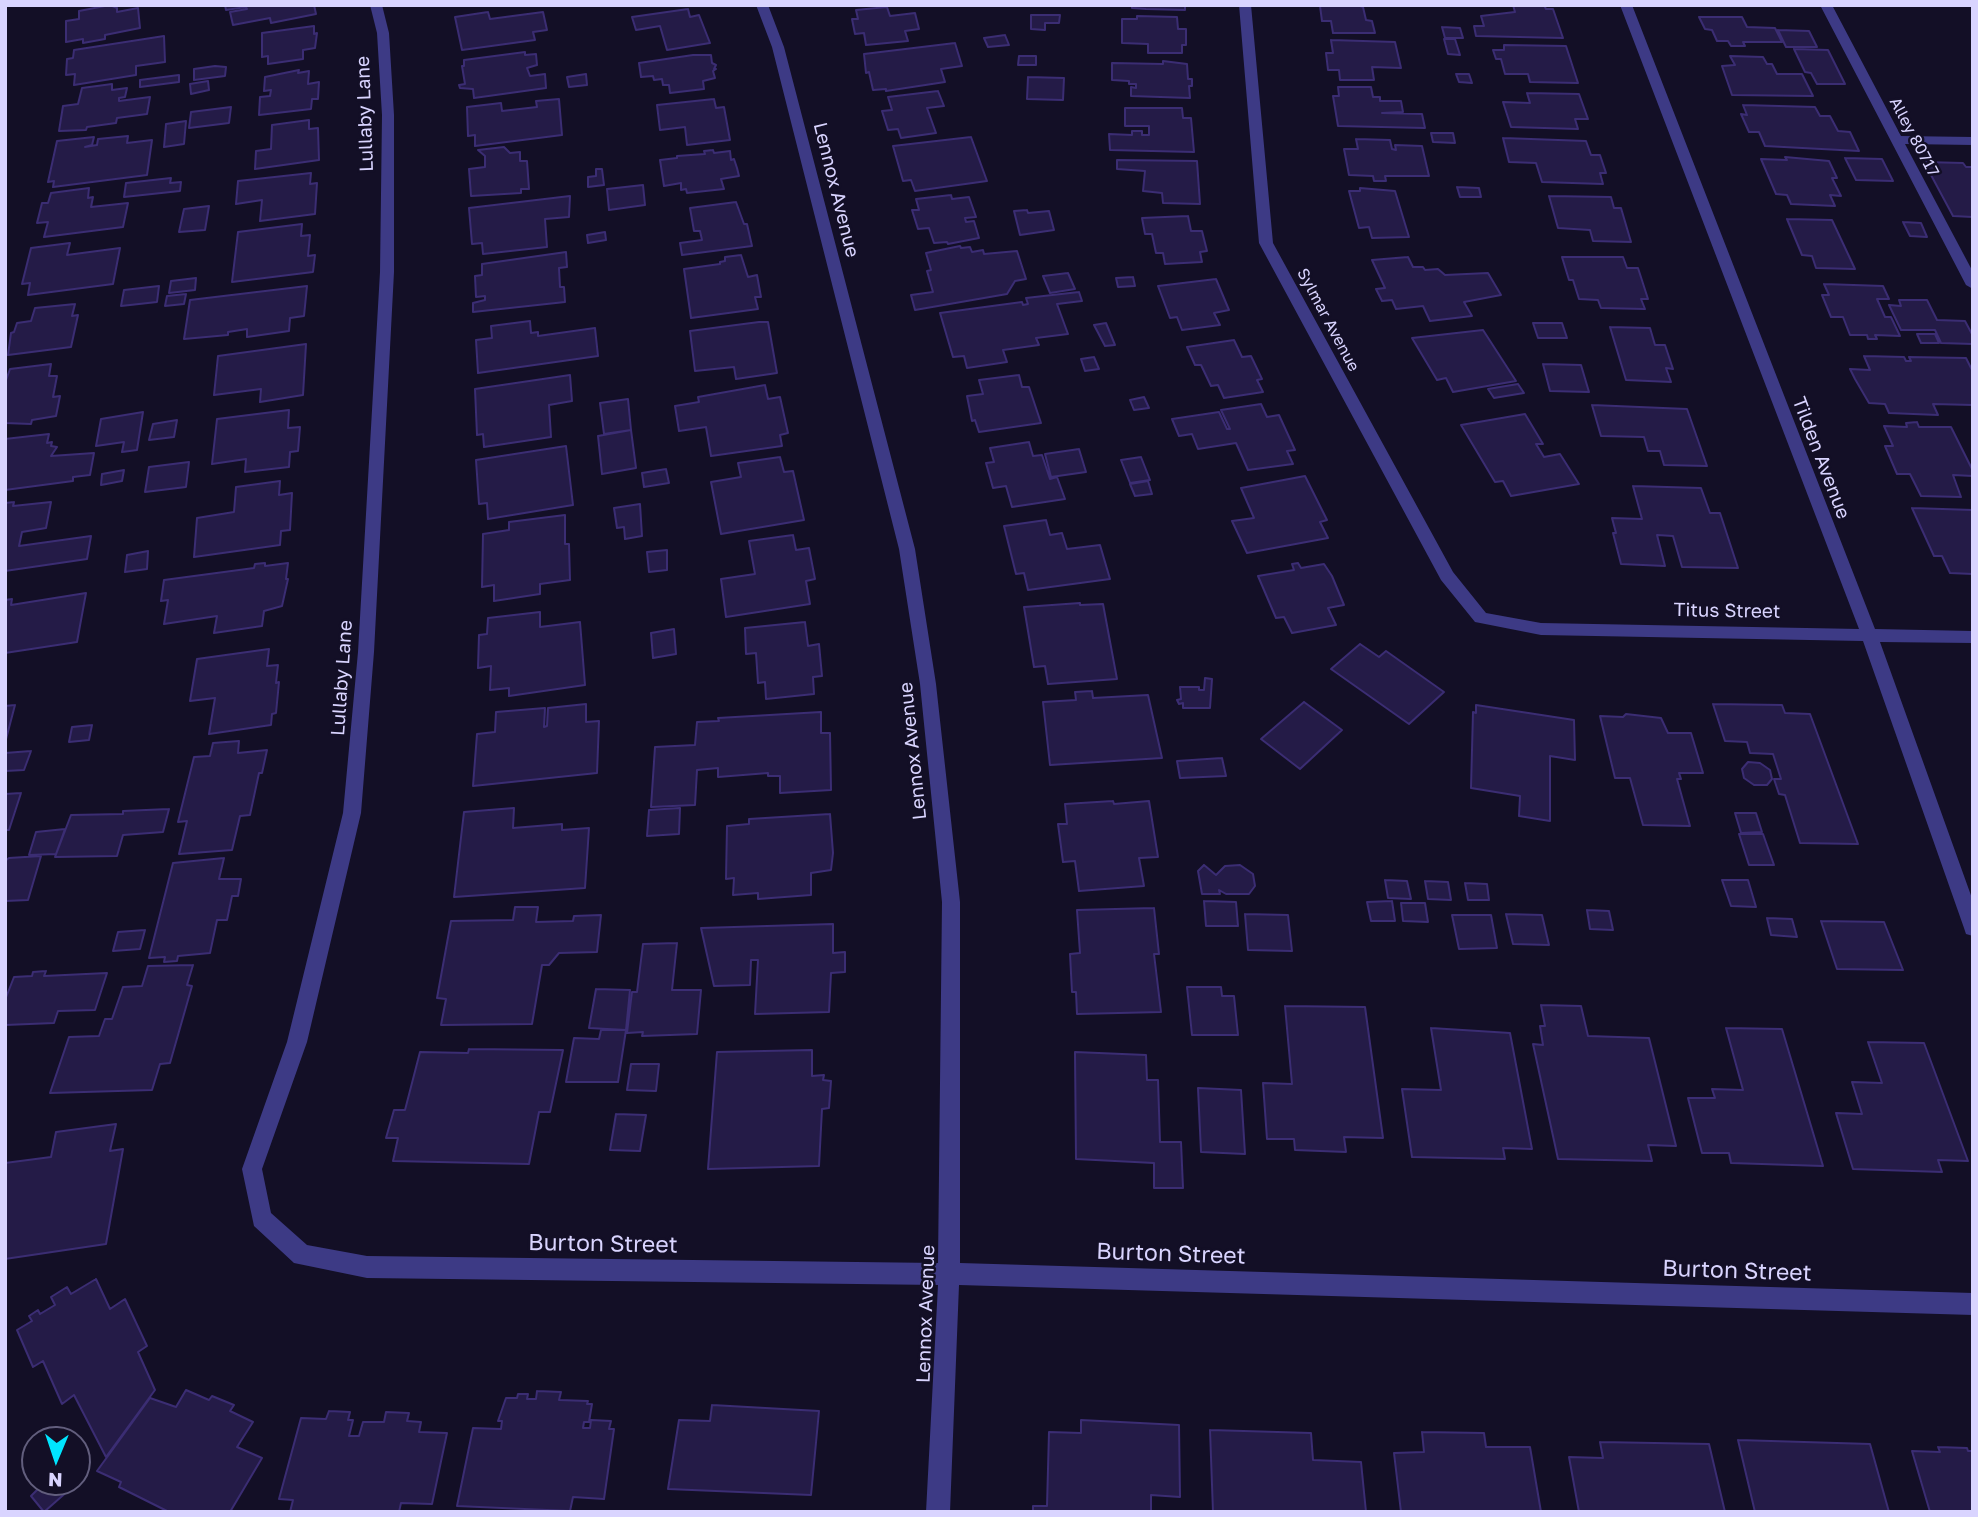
<!DOCTYPE html>
<html>
<head>
<meta charset="utf-8">
<style>
	body { margin:0 }
	#map { position:relative; width:1978px; height:1517px; overflow:hidden; background:#130f26; font-family:"Golos Text",sans-serif }
	canvas { display:block }
	.frame { position:absolute; inset:0; border:7px solid #d9d4ff; pointer-events:none }
	.north { position:absolute; left:21px; top:1426px; width:70px; height:70px; box-sizing:border-box; background:#130f26; border:2px solid #625e7d; border-radius:50%; rotate:182deg; font-size:19px; font-weight:700; line-height:28px; text-align:center; color:#d9d4ff }
	.north::after { content:''; display:block; margin:auto; width:24px; height:32px; background:#00e5ff; clip-path:polygon(50% 0,100% 100%,50% 72%,0 100%) }
</style>
</head>
<body>
<div id="map">
<canvas width="1978" height="1517"></canvas>
<div class="frame"></div>
<div class="north">N</div>
</div>
<script>
const ctx = document.querySelector('canvas').getContext('2d');
ctx.lineJoin = 'round';
function fillPath(path, color) {
  ctx.fillStyle = color;
  ctx.fill(path, 'evenodd');
}
function poly(rows) {
  const path = new Path2D();
  for (const r of rows) {
    path.moveTo(r[0], r[1]);
    for (let i = 2; i < r.length; i += 2) path.lineTo(r[i], r[i + 1]);
  }
  return path;
}
function strokePath(path, color, width, dash) {
  ctx.strokeStyle = color;
  ctx.lineWidth = width;
  ctx.lineCap = dash ? 'butt' : 'round';
  ctx.setLineDash(dash || []);
  ctx.stroke(path);
}
function write(font, color, halo, rows, align = 'center') {
  ctx.font = font + ' "Golos Text",sans-serif';
  ctx.lineWidth = 5;
  ctx.setLineDash([]);
  ctx.textBaseline = 'middle';
  ctx.strokeStyle = halo;
  ctx.fillStyle = color;
  for (const [text, x, y, turn = 0] of rows) {
    ctx.save();
    ctx.translate(x, y);
    ctx.rotate((+turn || 0) * Math.PI / 180);
    ctx.textAlign = isNaN(turn) ? turn : align;
    if (halo) ctx.strokeText(text, 0, 0);
    ctx.fillText(text, 0, 0);
    ctx.restore();
  }
}
const building = poly([
	[110,5,117,8,117,12,138,8,140,28,105,35,105,39,83,43,83,39,66,42,66,21,79,19,79,11,110,5],
	[225,5,314,5,316,14,271,23,270,18,233,25,230,12,247,9,246,7,226,10,225,5],
	[1132,5,1185,5,1185,10,1146,9,1132,8,1132,5],
	[1357,5,1363,7,1366,20,1372,21,1375,33,1333,33,1331,21,1322,21,1320,6,1357,5],
	[1513,5,1544,5,1546,9,1553,9,1563,38,1476,36,1474,26,1484,26,1481,16,1515,12,1513,5],
	[887,7,890,16,915,13,919,29,905,31,908,41,866,45,864,33,855,34,852,19,858,19,856,10,887,7],
	[688,9,690,17,699,15,710,43,667,50,660,26,636,30,632,17,688,9],
	[488,12,490,19,543,12,547,30,533,32,535,40,462,50,455,17,488,12],
	[1031,15,1060,15,1059,23,1045,23,1045,30,1031,29,1031,15],
	[1137,16,1177,17,1178,29,1186,29,1186,45,1182,45,1182,53,1148,53,1148,44,1122,43,1122,19,1137,19,1137,16],
	[1699,17,1742,17,1747,27,1775,28,1782,42,1743,42,1745,46,1731,46,1728,41,1717,41,1712,30,1705,29,1699,17],
	[314,26,314,34,317,33,315,48,303,50,303,59,268,64,268,56,262,57,262,33,314,26],
	[1442,27,1460,28,1463,38,1445,38,1442,27],
	[1778,30,1809,31,1817,47,1786,47,1778,30],
	[1005,35,1009,45,988,47,984,38,1005,35],
	[164,36,165,62,136,66,136,75,74,85,75,74,66,75,67,59,73,58,74,50,164,36],
	[1444,39,1455,39,1460,55,1448,54,1444,39],
	[1331,40,1395,42,1401,68,1372,67,1374,80,1340,80,1339,70,1328,70,1326,53,1333,53,1331,40],
	[955,43,962,66,941,69,945,82,886,91,886,89,873,90,869,72,866,73,864,54,955,43],
	[1504,45,1566,46,1578,83,1530,82,1528,74,1505,74,1501,59,1496,59,1493,50,1504,50,1504,45],
	[1794,49,1828,50,1845,84,1817,84,1811,73,1805,72,1794,49],
	[525,52,525,55,536,54,537,65,527,68,530,76,545,74,546,88,474,98,473,89,460,88,459,85,465,84,462,66,464,66,464,60,525,52],
	[693,55,711,55,712,63,716,65,714,69,716,69,713,71,715,78,703,81,704,89,670,93,669,85,663,85,662,79,654,80,653,76,641,77,639,63,693,55],
	[1019,56,1036,56,1036,65,1018,65,1019,56],
	[1730,56,1763,57,1767,64,1772,64,1777,74,1802,74,1813,96,1732,95,1722,66,1735,65,1730,56],
	[1163,61,1187,64,1188,79,1192,79,1192,86,1189,86,1190,98,1131,96,1131,87,1136,88,1136,84,1129,84,1129,81,1112,80,1112,63,1163,64,1163,61],
	[215,66,226,67,225,76,194,80,194,69,215,66],
	[299,70,298,73,309,71,308,84,319,82,318,99,312,99,311,109,259,115,260,97,270,96,271,90,264,91,265,77,299,70],
	[586,74,587,85,569,87,567,77,586,74],
	[1456,74,1469,74,1472,83,1459,82,1456,74],
	[179,75,179,82,140,87,140,80,179,75],
	[1028,77,1064,78,1063,100,1027,99,1028,77],
	[208,81,209,90,191,94,190,84,208,81],
	[112,84,112,90,127,88,125,97,119,98,119,101,150,97,147,114,117,118,116,123,87,127,86,130,59,131,63,106,78,104,82,88,112,84],
	[1338,87,1371,87,1373,97,1380,97,1380,101,1401,101,1403,112,1382,113,1422,114,1425,128,1338,126,1333,96,1339,96,1338,87],
	[938,91,944,106,927,108,936,133,901,138,898,129,888,130,882,111,892,110,888,97,938,91],
	[1527,93,1579,94,1588,119,1575,119,1578,129,1511,127,1503,102,1530,103,1527,93],
	[559,99,562,135,475,146,475,135,468,136,467,107,501,103,502,111,537,107,536,101,559,99],
	[714,99,716,108,724,107,730,140,687,145,685,127,660,130,657,105,714,99],
	[1743,105,1815,107,1820,116,1830,116,1838,131,1850,132,1859,151,1765,146,1759,132,1749,132,1741,114,1747,115,1743,105],
	[231,107,229,123,189,128,191,112,231,107],
	[1125,108,1182,108,1183,118,1191,118,1194,152,1110,150,1109,134,1132,135,1132,131,1142,131,1142,135,1149,135,1149,126,1125,126,1125,108],
	[309,120,309,129,318,128,319,160,255,169,256,151,271,149,272,125,309,120],
	[186,121,184,144,164,147,166,124,186,121],
	[1431,133,1453,133,1455,143,1433,142,1431,133],
	[128,136,127,143,152,140,147,175,53,187,54,181,48,182,57,141,94,137,92,145,85,147,97,145,98,139,128,136],
	[971,137,987,181,915,191,911,180,903,181,893,146,971,137],
	[1503,138,1586,141,1591,155,1600,155,1606,173,1600,173,1603,184,1542,182,1536,163,1509,162,1503,138],
	[1356,139,1390,140,1392,149,1396,150,1395,145,1422,146,1429,176,1385,176,1386,181,1374,181,1373,176,1349,175,1344,149,1358,149,1356,139],
	[504,147,510,153,520,152,520,161,527,161,529,189,521,189,521,193,471,196,469,169,485,167,485,156,478,150,504,147],
	[713,150,714,153,730,151,731,160,734,159,737,168,739,176,721,179,724,189,687,193,686,189,681,190,681,183,664,186,660,160,677,158,677,156,705,154,704,151,713,150],
	[1785,157,1829,161,1837,178,1832,178,1841,196,1830,195,1835,206,1791,204,1787,195,1776,194,1761,159,1787,160,1785,157],
	[1845,158,1882,159,1893,181,1856,180,1845,158],
	[1117,160,1197,161,1200,204,1163,203,1162,193,1143,191,1145,171,1117,169,1117,160],
	[1924,162,1963,163,1966,167,1973,167,1973,217,1953,216,1924,162],
	[596,169,602,169,604,185,588,187,588,177,596,176,596,169],
	[311,173,310,184,317,183,315,214,260,221,262,200,236,204,238,181,311,173],
	[171,178,170,183,181,182,180,191,124,197,126,183,171,178],
	[643,185,645,205,609,210,607,189,643,185],
	[1457,187,1479,188,1481,197,1460,197,1457,187],
	[89,188,88,198,93,197,91,207,128,203,123,227,44,237,48,222,37,223,42,203,48,203,51,193,89,188],
	[1360,188,1395,191,1409,237,1372,238,1369,227,1359,228,1349,191,1360,191,1360,188],
	[951,195,952,199,969,197,976,217,965,218,966,222,974,221,979,238,948,244,947,242,934,243,929,228,918,229,912,210,919,210,916,199,951,195],
	[570,196,569,217,545,219,547,247,483,254,482,243,472,244,469,208,570,196],
	[1549,196,1611,197,1614,208,1621,208,1631,242,1593,241,1590,230,1558,228,1549,196],
	[736,202,744,224,747,224,752,246,682,255,680,243,702,240,700,231,694,231,690,208,736,202],
	[209,206,205,230,179,232,184,209,209,206],
	[1027,210,1028,213,1049,211,1054,230,1020,235,1014,211,1027,210],
	[1188,216,1191,231,1202,231,1207,251,1200,252,1202,262,1165,264,1163,253,1156,253,1152,234,1145,234,1142,218,1188,216],
	[1787,219,1832,220,1855,269,1816,268,1812,256,1802,255,1787,219],
	[1903,222,1921,223,1927,237,1910,236,1903,222],
	[302,224,301,236,310,235,308,256,315,255,313,272,232,282,238,232,302,224],
	[605,232,606,240,588,243,587,235,605,232],
	[70,243,67,255,120,248,113,284,28,295,30,283,22,284,31,248,70,243],
	[960,246,961,248,970,247,972,252,983,250,984,254,1017,251,1026,279,1015,281,1007,294,915,310,911,295,933,292,927,271,931,270,926,253,960,246],
	[566,252,567,267,559,268,560,287,564,287,565,302,473,312,473,303,485,300,485,296,476,297,475,276,482,275,482,264,566,252],
	[741,255,748,277,757,275,761,297,755,297,758,309,691,318,684,269,720,264,720,262,725,261,725,257,741,255],
	[1408,257,1413,267,1423,267,1425,270,1438,269,1445,275,1488,273,1501,295,1464,302,1472,316,1430,321,1423,306,1396,309,1392,300,1382,301,1376,289,1385,288,1372,260,1408,257],
	[1562,257,1623,257,1627,268,1638,268,1648,299,1641,299,1645,309,1601,308,1598,300,1579,299,1573,280,1569,280,1562,257],
	[1068,273,1075,289,1050,293,1043,276,1068,273],
	[1133,277,1135,286,1118,287,1116,278,1133,277],
	[196,278,195,290,169,293,171,281,196,278],
	[1216,279,1229,310,1214,313,1220,325,1182,330,1177,317,1170,318,1158,286,1216,279],
	[1824,284,1883,286,1889,299,1877,299,1885,317,1891,317,1900,336,1875,335,1877,339,1868,339,1867,335,1850,335,1843,317,1831,317,1822,295,1829,295,1824,284],
	[159,286,157,302,121,306,124,290,159,286],
	[307,286,304,316,290,318,289,331,247,337,247,329,228,332,228,335,184,339,190,300,307,286],
	[1079,292,1082,301,1057,304,1068,334,1036,338,1039,345,1003,350,1007,362,967,368,964,356,953,357,940,313,1022,302,1023,305,1028,304,1026,298,1079,292],
	[186,294,184,304,165,306,167,296,186,294],
	[1899,300,1927,300,1937,320,1965,321,1973,336,1973,344,1941,343,1935,330,1901,330,1889,305,1901,306,1899,300],
	[75,304,72,316,78,315,71,347,8,355,11,333,14,332,17,323,31,321,35,308,75,304],
	[530,321,531,333,538,332,538,336,595,328,598,356,478,373,476,340,492,338,491,326,530,321],
	[759,322,768,322,777,373,736,379,734,367,695,371,690,331,759,322],
	[1106,323,1115,345,1105,346,1094,325,1106,323],
	[1533,323,1562,323,1567,338,1538,338,1533,323],
	[1610,327,1650,328,1655,345,1665,345,1673,369,1666,368,1671,382,1626,380,1610,327],
	[1483,330,1516,381,1453,392,1446,378,1437,380,1412,338,1483,330],
	[1917,334,1935,334,1939,343,1921,343,1917,334],
	[1234,340,1242,357,1251,356,1262,379,1257,380,1263,392,1224,398,1218,385,1211,386,1201,365,1195,365,1187,347,1234,340],
	[306,344,303,395,260,402,261,389,214,395,218,356,306,344],
	[1864,356,1904,357,1906,361,1911,361,1909,357,1966,358,1973,372,1973,405,1933,404,1938,415,1889,413,1885,404,1869,403,1855,379,1850,369,1870,370,1864,356],
	[1094,357,1099,369,1085,371,1081,359,1094,357],
	[51,364,49,376,57,376,53,397,60,396,56,416,32,420,31,424,5,423,5,383,10,369,51,364],
	[1543,364,1581,365,1589,392,1550,391,1543,364],
	[570,375,572,401,549,405,551,437,484,447,483,434,477,435,475,389,570,375],
	[1019,375,1022,387,1029,387,1041,423,979,432,975,420,972,421,967,396,983,394,979,380,1019,375],
	[1518,384,1524,393,1494,398,1488,389,1518,384],
	[765,385,768,399,780,397,788,433,780,435,782,446,711,456,706,427,679,431,675,406,699,402,698,397,765,385],
	[1144,397,1149,408,1134,410,1130,400,1144,397],
	[628,399,631,430,604,434,600,403,628,399],
	[1261,404,1267,417,1279,415,1295,450,1287,451,1293,464,1248,470,1236,443,1198,449,1192,434,1179,436,1172,419,1219,412,1227,429,1230,429,1221,410,1261,404],
	[1592,405,1687,409,1707,466,1664,465,1660,451,1648,451,1644,437,1601,436,1592,405],
	[289,410,288,428,300,427,298,451,290,452,289,467,245,472,246,459,212,464,217,419,289,410],
	[143,412,137,450,122,452,124,442,96,446,101,419,143,412],
	[1525,414,1543,444,1536,444,1544,457,1560,454,1579,484,1511,496,1503,481,1495,482,1461,425,1525,414],
	[177,420,174,437,149,440,153,424,177,420],
	[1917,422,1919,427,1951,427,1973,471,1973,476,1953,475,1961,497,1921,496,1910,474,1897,474,1885,446,1893,446,1884,426,1907,427,1906,423,1917,422],
	[631,430,636,468,602,474,598,436,631,430],
	[49,434,47,443,52,442,51,446,57,447,51,456,94,453,90,475,73,477,73,481,5,490,5,439,49,434],
	[1029,442,1033,456,1042,455,1050,479,1057,477,1065,499,1012,507,1006,486,993,488,986,463,994,462,990,448,1029,442],
	[566,446,573,505,488,519,487,503,479,504,476,460,566,446],
	[1079,449,1086,472,1051,477,1045,454,1079,449],
	[780,457,784,472,793,471,804,520,721,534,711,482,741,477,738,463,780,457],
	[1141,457,1150,480,1130,483,1121,460,1141,457],
	[189,462,186,487,145,492,149,467,189,462],
	[666,469,669,483,644,487,642,473,666,469],
	[124,470,122,481,101,485,102,474,124,470],
	[1305,476,1327,520,1320,522,1328,538,1247,553,1232,521,1254,518,1241,488,1305,476],
	[280,481,279,495,292,493,290,530,281,531,280,545,194,557,197,518,234,512,236,487,280,481],
	[1148,481,1152,494,1135,496,1130,484,1148,481],
	[1633,486,1701,488,1710,513,1720,513,1738,568,1682,567,1673,536,1657,535,1665,566,1621,564,1613,533,1616,533,1612,518,1642,519,1633,486],
	[14,502,13,506,51,502,46,528,22,532,19,546,91,536,87,559,5,571,5,503,14,502],
	[640,504,642,536,625,539,624,527,617,528,614,508,640,504],
	[1912,508,1973,510,1973,574,1950,573,1942,556,1934,556,1912,508],
	[565,515,565,544,569,544,570,580,540,584,540,594,494,601,494,585,482,587,483,534,509,530,509,522,565,515],
	[1046,520,1050,535,1062,533,1067,549,1100,545,1110,579,1028,590,1024,573,1016,574,1004,526,1046,520],
	[793,535,796,550,809,548,815,579,806,581,810,604,726,617,721,579,755,574,749,541,793,535],
	[667,550,667,570,649,572,647,552,667,550],
	[148,551,147,569,125,572,127,555,148,551],
	[265,563,265,566,288,563,286,579,288,579,282,606,264,611,262,626,214,633,217,616,164,624,168,600,161,601,164,580,254,568,255,564,265,563],
	[1298,563,1301,568,1324,564,1332,576,1344,605,1328,608,1336,625,1292,633,1284,617,1276,618,1258,576,1294,570,1292,564,1298,563],
	[86,593,77,642,5,653,5,600,12,599,11,605,86,593],
	[1080,603,1080,605,1103,604,1117,679,1048,684,1045,666,1034,667,1024,607,1080,603],
	[540,612,540,627,580,622,585,685,509,696,509,688,490,690,491,666,478,668,479,635,487,634,488,618,540,612],
	[805,622,808,646,819,644,822,676,813,677,814,694,766,699,765,682,758,683,756,653,746,654,745,628,805,622],
	[674,629,676,654,653,658,651,633,674,629],
	[1360,644,1379,657,1386,651,1444,692,1409,724,1331,669,1360,644],
	[269,649,267,666,278,665,276,683,279,682,276,713,272,714,271,725,209,734,215,698,190,701,197,659,269,649],
	[1205,678,1212,679,1210,708,1183,708,1183,703,1179,704,1177,700,1181,699,1180,687,1199,687,1199,690,1204,690,1205,678],
	[1092,691,1093,698,1148,695,1162,758,1050,765,1043,702,1076,700,1075,692,1092,691],
	[1304,702,1342,730,1300,769,1261,739,1304,702],
	[586,704,586,722,599,721,597,773,473,786,477,734,495,732,496,712,545,708,544,727,547,726,548,708,586,704],
	[1713,704,1782,705,1785,713,1810,714,1858,844,1800,843,1785,795,1779,794,1774,779,1781,779,1773,754,1750,753,1747,742,1725,741,1713,704],
	[15,705,5,743,5,706,15,705],
	[1476,705,1574,720,1575,760,1550,756,1550,821,1519,816,1520,796,1471,788,1473,712,1476,713,1476,705],
	[821,712,821,733,830,733,831,790,780,793,780,776,768,776,768,773,718,777,718,768,697,770,695,805,651,807,655,747,695,745,697,722,719,721,718,718,821,712],
	[1626,714,1661,718,1668,733,1691,733,1703,773,1679,773,1681,779,1677,779,1690,826,1643,825,1630,778,1615,778,1600,716,1623,717,1626,714],
	[92,725,89,740,69,742,72,727,92,725],
	[239,741,238,753,267,750,262,773,259,773,250,815,240,816,232,850,179,854,187,821,178,822,194,757,210,756,213,743,239,741],
	[31,751,24,770,5,771,5,753,31,751],
	[1222,758,1226,776,1180,778,1177,761,1222,758],
	[1748,762,1760,763,1770,770,1772,779,1767,785,1754,785,1744,778,1742,769,1748,762],
	[21,793,9,830,5,830,5,794,21,793],
	[1113,801,1114,804,1149,801,1158,857,1139,858,1144,886,1079,891,1075,861,1063,862,1058,824,1067,824,1065,804,1113,801],
	[514,808,513,828,562,824,562,830,589,828,585,888,454,897,464,812,514,808],
	[680,808,679,834,647,836,649,810,680,808],
	[169,809,163,832,123,835,117,856,55,857,71,815,123,814,123,811,169,809],
	[1735,813,1756,813,1762,832,1741,833,1735,813],
	[830,814,833,853,831,870,811,873,811,895,758,899,758,893,733,895,734,878,726,879,727,826,749,824,749,819,830,814],
	[65,829,56,854,29,855,36,832,65,829],
	[1739,834,1763,834,1774,865,1749,865,1739,834],
	[41,856,28,900,5,901,5,861,9,858,41,856],
	[224,858,219,879,241,879,238,896,232,896,227,920,217,920,210,953,178,956,177,961,164,962,165,957,149,958,173,863,224,858],
	[1204,865,1216,875,1225,866,1240,865,1253,874,1255,886,1249,894,1226,894,1219,890,1220,894,1202,894,1198,871,1204,865],
	[1385,880,1407,881,1411,899,1388,898,1385,880],
	[1722,880,1748,880,1756,907,1731,906,1722,880],
	[1425,881,1448,882,1451,900,1428,899,1425,881],
	[1465,883,1487,884,1489,900,1468,900,1465,883],
	[1204,901,1236,902,1238,926,1206,926,1204,901],
	[1392,901,1395,921,1371,921,1367,902,1392,901],
	[1401,903,1425,903,1428,922,1403,921,1401,903],
	[515,907,538,907,536,922,573,921,574,916,601,915,597,952,559,953,549,965,542,965,532,1024,441,1025,446,999,437,998,451,921,513,920,515,907],
	[1154,908,1159,954,1154,954,1161,1012,1077,1014,1076,992,1072,992,1070,954,1080,953,1077,910,1154,908],
	[1587,910,1609,911,1613,930,1590,929,1587,910],
	[1245,914,1288,915,1292,951,1248,950,1245,914],
	[1506,914,1542,915,1549,945,1513,944,1506,914],
	[1452,915,1491,915,1497,948,1459,949,1452,915],
	[1767,918,1792,919,1797,937,1771,935,1767,918],
	[1821,921,1884,922,1903,970,1837,969,1821,921],
	[833,924,833,953,845,952,845,972,831,973,829,1012,755,1014,758,960,751,960,750,985,714,986,701,928,833,924],
	[145,930,140,949,113,951,118,932,145,930],
	[677,943,672,990,701,990,697,1034,642,1036,643,1032,627,1033,632,992,637,992,643,944,677,943],
	[193,965,187,985,192,986,170,1063,160,1064,152,1090,50,1093,69,1037,99,1036,105,1019,112,1019,123,987,142,986,148,966,193,965],
	[46,971,44,976,107,973,95,1010,58,1011,54,1023,5,1025,5,1000,14,977,32,976,33,972,46,971],
	[1187,987,1221,987,1222,996,1234,996,1238,1035,1192,1035,1187,987],
	[596,989,630,990,626,1030,589,1028,596,989],
	[1541,1005,1581,1006,1588,1036,1649,1038,1676,1146,1648,1145,1652,1161,1558,1159,1533,1044,1543,1045,1540,1026,1545,1026,1541,1005],
	[1285,1006,1365,1007,1383,1138,1344,1137,1346,1152,1295,1150,1294,1139,1267,1139,1263,1083,1292,1084,1285,1006],
	[1431,1028,1510,1033,1532,1149,1503,1148,1505,1159,1412,1157,1402,1089,1441,1090,1431,1028],
	[1726,1028,1782,1029,1823,1166,1731,1163,1729,1153,1702,1153,1688,1098,1715,1098,1712,1089,1743,1090,1726,1028],
	[601,1030,626,1030,618,1082,566,1082,574,1038,599,1039,601,1030],
	[1868,1042,1924,1043,1968,1161,1938,1160,1942,1172,1853,1169,1836,1113,1862,1114,1852,1082,1882,1083,1868,1042],
	[469,1049,563,1050,550,1112,539,1112,529,1164,393,1161,398,1138,386,1138,394,1110,405,1110,420,1052,468,1053,469,1049],
	[812,1050,812,1076,824,1075,823,1080,831,1081,829,1108,822,1109,819,1166,708,1169,717,1052,812,1050],
	[1075,1052,1146,1055,1147,1080,1158,1080,1160,1142,1181,1142,1183,1188,1154,1188,1154,1163,1076,1159,1075,1052],
	[631,1064,659,1064,656,1091,627,1090,631,1064],
	[1198,1088,1241,1090,1245,1154,1201,1152,1198,1088],
	[616,1114,646,1115,640,1151,610,1150,616,1114],
	[116,1124,110,1151,123,1149,106,1244,5,1259,5,1163,51,1157,56,1132,116,1124],
	[96,1279,110,1309,125,1299,147,1346,138,1352,155,1390,106,1457,74,1395,62,1404,43,1361,33,1367,17,1330,32,1321,29,1316,38,1310,40,1314,55,1305,51,1297,67,1287,71,1294,96,1279],
	[186,1390,209,1400,212,1396,234,1405,230,1411,253,1422,237,1447,262,1458,230,1512,169,1512,119,1487,121,1482,97,1471,150,1398,176,1407,186,1390],
	[537,1391,561,1392,559,1400,588,1401,587,1404,592,1404,589,1422,584,1422,583,1428,590,1428,591,1420,611,1421,609,1429,614,1429,604,1499,573,1497,570,1511,457,1506,473,1428,501,1429,502,1421,498,1421,506,1398,517,1398,518,1394,528,1394,527,1399,536,1399,537,1391],
	[712,1405,819,1411,811,1495,668,1489,679,1420,710,1421,712,1405],
	[329,1411,350,1412,348,1420,353,1420,349,1436,359,1436,363,1422,384,1422,386,1412,409,1413,407,1421,421,1422,419,1432,447,1433,432,1504,401,1503,399,1512,290,1512,293,1500,279,1499,301,1418,326,1419,329,1411],
	[1081,1420,1179,1425,1180,1497,1151,1495,1151,1512,1033,1512,1033,1506,1047,1506,1049,1432,1081,1433,1081,1420],
	[1210,1430,1311,1433,1313,1460,1361,1462,1366,1512,1213,1512,1210,1430],
	[1422,1432,1484,1433,1486,1447,1530,1447,1541,1512,1401,1512,1394,1453,1424,1452,1422,1432],
	[1738,1440,1870,1444,1889,1512,1755,1512,1738,1440],
	[1600,1442,1709,1444,1725,1512,1579,1512,1569,1457,1603,1458,1600,1442],
	[1938,1447,1967,1448,1968,1451,1973,1451,1973,1512,1930,1512,1912,1451,1940,1452,1938,1447],
	[77,1465,86,1475,44,1512,31,1496,45,1482,77,1482,77,1465]
]);
fillPath(building, '#241b47');
strokePath(building, '#3b2d73', 2);
fillPath(poly([
	[1820,5,1832,5,1901,136,1973,137,1973,145,1905,144,1973,272,1973,289,1966,285,1820,5]
]), '#3d3a85');
fillPath(poly([
	[370,5,382,5,389,33,394,115,394,272,374,652,361,813,307,1042,262,1169,271,1213,307,1245,367,1256,938,1263,942,902,920,684,899,549,772,47,756,5,768,5,784,47,915,549,936,684,960,902,960,1263,1973,1293,1973,1315,959,1285,950,1512,926,1512,938,1285,367,1278,294,1263,254,1226,242,1169,287,1042,343,813,358,652,380,272,382,115,377,33,370,5],
	[1239,5,1251,5,1273,243,1453,572,1486,613,1541,623,1859,629,1620,5,1632,5,1875,629,1973,631,1973,643,1880,642,1973,901,1973,936,1966,934,1964,928,1863,641,1541,635,1475,622,1441,580,1259,243,1239,5]
]), '#3d3a85');
write('16px', '#d9d4ff', '#130f26', [
	["Alley 80717",1914,137,62],
	["Sylmar Avenue",1328,320,62]
]);
write('19px', '#d9d4ff', '#130f26', [
	["Lullaby Lane",365,114,-92],
	["Lennox Avenue",836,190,76],
	["Tilden Avenue",1821,458,69],
	["Titus Street",1727,611,1],
	["Lullaby Lane",342,678,-86],
	["Lennox Avenue",913,751,-96],
	["Lennox Avenue",926,1314,-88]
]);
write('23px', '#d9d4ff', '#130f26', [
	["Burton Street",603,1244,1],
	["Burton Street",1171,1254,2],
	["Burton Street",1737,1271,2]
]);
</script>
</body>
</html>
